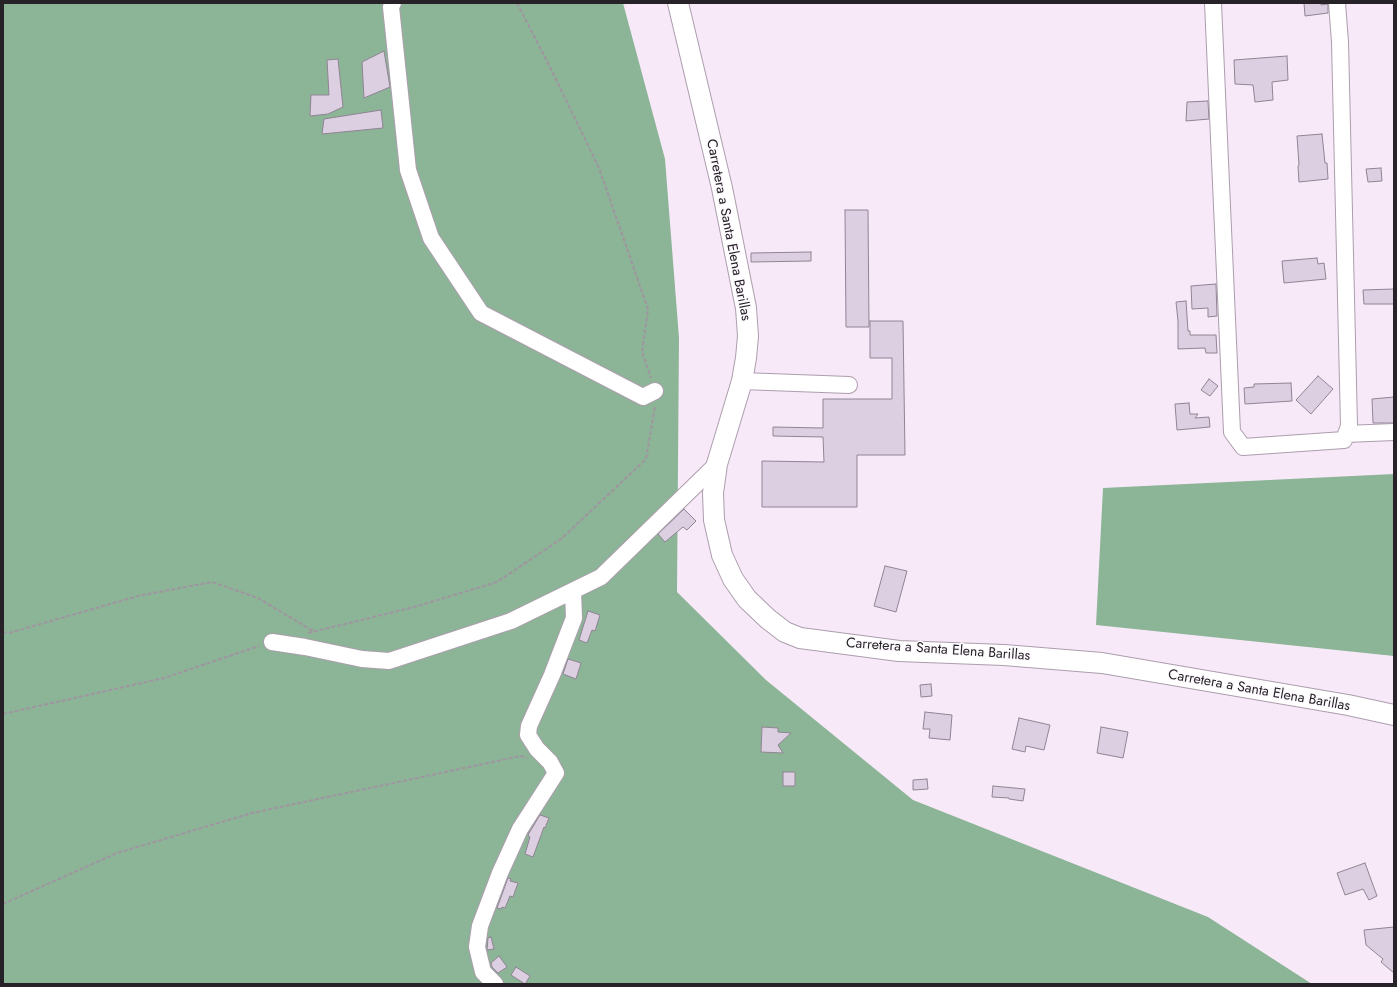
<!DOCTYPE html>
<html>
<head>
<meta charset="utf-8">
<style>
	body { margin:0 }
	#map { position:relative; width:1397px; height:987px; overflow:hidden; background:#f8e9f9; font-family:Jost,sans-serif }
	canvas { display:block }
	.frame { position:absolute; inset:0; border:4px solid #272228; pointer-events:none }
</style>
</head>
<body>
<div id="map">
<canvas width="1397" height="987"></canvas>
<div class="frame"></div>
</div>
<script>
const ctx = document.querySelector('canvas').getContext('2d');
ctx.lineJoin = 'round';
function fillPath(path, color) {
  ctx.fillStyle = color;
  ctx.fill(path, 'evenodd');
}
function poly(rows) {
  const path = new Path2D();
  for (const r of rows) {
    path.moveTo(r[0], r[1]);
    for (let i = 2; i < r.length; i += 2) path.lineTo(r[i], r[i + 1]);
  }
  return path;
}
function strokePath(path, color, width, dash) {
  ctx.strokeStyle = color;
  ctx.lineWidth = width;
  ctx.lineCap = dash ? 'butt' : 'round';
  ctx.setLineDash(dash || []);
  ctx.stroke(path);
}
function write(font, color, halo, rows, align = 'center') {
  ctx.font = font + ' Jost,sans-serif';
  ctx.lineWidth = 3;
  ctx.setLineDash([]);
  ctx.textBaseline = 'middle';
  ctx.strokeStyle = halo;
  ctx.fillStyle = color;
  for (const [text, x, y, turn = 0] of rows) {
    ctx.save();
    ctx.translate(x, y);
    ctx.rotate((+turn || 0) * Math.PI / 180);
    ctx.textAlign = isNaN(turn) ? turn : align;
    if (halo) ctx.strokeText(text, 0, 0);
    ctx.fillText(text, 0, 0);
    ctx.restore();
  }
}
fillPath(poly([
	[3,3,623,3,665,159,679,338,677,592,766,680,913,800,1208,917,1312,984,3,984],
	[1394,474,1394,656,1096,625,1103,488]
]), '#8cb497');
const building = poly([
	[1304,3,1321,3,1321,5,1328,4,1328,13,1305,16,1304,3],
	[384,51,390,87,364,98,362,62,384,51],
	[1287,56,1288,80,1272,82,1273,100,1255,102,1253,85,1235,84,1234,60,1287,56],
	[338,59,343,107,328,114,310,116,311,95,329,95,327,60,338,59],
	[1208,101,1209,119,1186,121,1187,102,1208,101],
	[381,110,383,128,322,134,324,119,381,110],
	[1322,134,1325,163,1327,163,1328,179,1299,182,1298,166,1299,165,1297,136,1322,134],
	[1381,168,1382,181,1368,182,1366,169,1381,168],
	[845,210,868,210,869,327,846,327,845,210],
	[811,252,811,261,751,262,751,253,811,252],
	[1317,258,1318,264,1324,263,1326,279,1284,283,1282,261,1317,258],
	[1216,284,1217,316,1208,317,1208,308,1192,309,1191,286,1216,284],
	[1394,289,1394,304,1364,304,1363,290,1394,289],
	[1186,301,1188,331,1190,331,1190,335,1216,335,1217,353,1206,353,1205,348,1178,349,1178,321,1176,302,1186,301],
	[870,321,903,321,905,455,857,455,857,507,762,507,762,461,824,462,823,437,773,436,773,427,823,428,823,399,892,399,892,358,870,358,870,321],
	[1318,376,1333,389,1311,414,1296,400,1318,376],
	[1209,379,1218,386,1210,396,1201,390,1209,379],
	[1291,383,1292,401,1245,404,1244,388,1254,387,1254,384,1291,383],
	[1394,397,1394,423,1373,423,1372,399,1394,397],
	[1189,403,1190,414,1198,414,1195,418,1209,417,1210,427,1177,430,1175,404,1189,403],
	[684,509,696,521,687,530,683,527,665,542,658,534,684,509],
	[885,566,907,571,896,612,874,606,885,566],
	[588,611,600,615,595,631,592,630,587,643,579,640,588,611],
	[568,659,581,663,576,679,563,674,568,659],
	[931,684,932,696,921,697,920,685,931,684],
	[925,712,952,715,950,740,929,738,930,729,923,729,925,712],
	[1019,718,1050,725,1044,750,1026,746,1025,752,1012,749,1019,718],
	[762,727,778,728,778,732,791,733,778,745,783,753,761,752,762,727],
	[1101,727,1128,732,1123,758,1097,753,1101,727],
	[783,772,795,772,795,786,783,786,783,772],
	[927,779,928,789,913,790,913,780,927,779],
	[993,786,1025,789,1023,801,1009,799,1009,798,992,797,993,786],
	[540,815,549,818,545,828,544,827,533,857,525,854,530,837,528,836,529,833,540,815],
	[1365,863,1377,896,1369,900,1363,889,1345,895,1337,873,1365,863],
	[508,878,511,879,510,881,518,883,513,897,510,896,505,908,502,907,501,909,497,908,508,878],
	[1394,927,1394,973,1381,962,1383,959,1366,945,1364,930,1394,927],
	[491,937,494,949,487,950,488,938,491,937],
	[499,956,507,967,498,973,492,967,491,963,499,956],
	[516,967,530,976,525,984,511,975,516,967]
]);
fillPath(building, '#dccfe1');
strokePath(building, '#908494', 1);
const minor = poly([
	[393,3,391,7,408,170,431,238,481,313,643,397,655,391],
	[1213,3,1232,432,1243,447,1344,440,1349,426,1340,42,1337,3],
	[742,381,849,385],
	[1346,434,1394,432],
	[272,642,305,647,362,659,389,661,511,621,601,577,717,464],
	[495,984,483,972,477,947,480,926,500,873,520,829,556,773,550,762,537,749,528,735,529,726,552,675,574,618,573,591]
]);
const major = poly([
	[678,3,722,188,746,308,748,336,746,358,742,381,717,464,713,493,714,520,722,555,733,579,747,599,768,619,785,632,800,638,899,651,1004,655,1102,663,1348,705,1394,715]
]);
strokePath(minor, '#ac9ead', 18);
strokePath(major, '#ac9ead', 22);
strokePath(poly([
	[517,3,550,67,599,168,648,309,642,352,651,378],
	[3,632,9,633,138,596,212,582,258,598,313,631],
	[308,633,418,606,497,582,561,539,646,459,655,406],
	[3,714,164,678,259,646],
	[3,904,117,853,252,813,521,756,527,758]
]), '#9f95a0', 2, [4, 2]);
strokePath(minor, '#fff', 16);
strokePath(major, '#fff', 20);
write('14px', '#272228', '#fdfafe', [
	["Carretera a Santa Elena Barillas",728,230,79],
	["Carretera a Santa Elena Barillas",938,650,4],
	["Carretera a Santa Elena Barillas",1259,691,10]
]);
</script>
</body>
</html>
